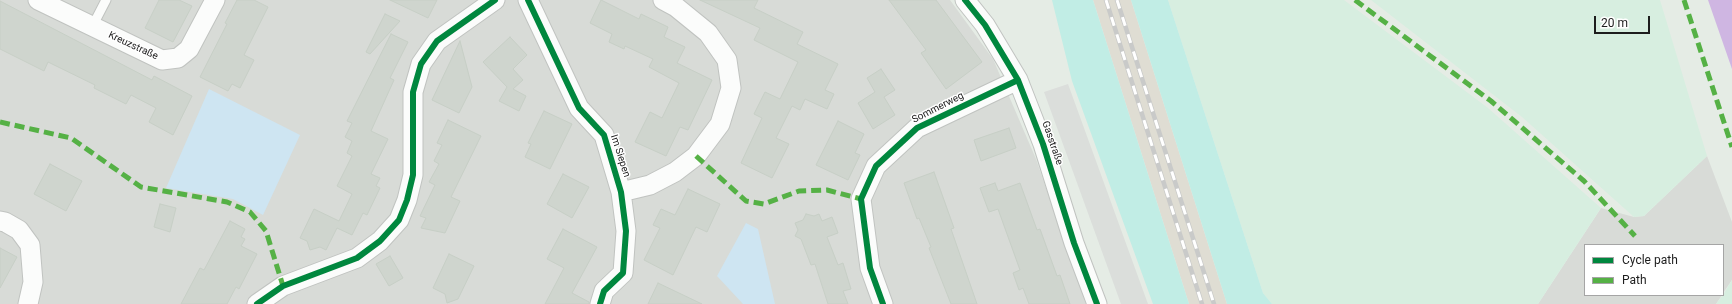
<!DOCTYPE html>
<html>
<head>
<meta charset="utf-8">
<style>
	body { margin:0 }
	#map { position:relative; width:1732px; height:304px; overflow:hidden; background:#e5ece5; font-family:Roboto,sans-serif }
	canvas { display:block }
	.legend { position:absolute; left:1584px; top:244px; width:140px; height:52px; box-sizing:border-box; background:#fff; border:1px solid #a5a5a5; margin:0; padding:5px 7px; list-style:none; font-size:12px; color:#1d1d1d }
	.legend li { display:flex; align-items:center; gap:8px; height:20px }
	.legend b { width:20px; border:1px solid #a5a5a5 }
	.scale { position:absolute; left:1594px; top:16px; width:56px; height:18px; box-sizing:border-box; border:2px solid #1d1d1d; border-top:0; padding-left:5px; font-size:12px; line-height:14px; white-space:nowrap; color:#1d1d1d; -webkit-text-stroke:3px #fff; paint-order:stroke }
</style>
</head>
<body>
<div id="map">
<canvas width="1732" height="304"></canvas>
<ul class="legend">
<li><b style="height:5px;background:#00873e"></b>Cycle path</li>
<li><b style="height:5px;background:#55b145"></b>Path</li>
</ul>
<div class="scale">20 m</div>
</div>
<script>
const ctx = document.querySelector('canvas').getContext('2d');
ctx.lineJoin = 'round';
function fillPath(path, color) {
  ctx.fillStyle = color;
  ctx.fill(path, 'evenodd');
}
function poly(rows) {
  const path = new Path2D();
  for (const r of rows) {
    path.moveTo(r[0], r[1]);
    for (let i = 2; i < r.length; i += 2) path.lineTo(r[i], r[i + 1]);
  }
  return path;
}
function strokePath(path, color, width, dash) {
  ctx.strokeStyle = color;
  ctx.lineWidth = width;
  ctx.lineCap = dash ? 'butt' : 'round';
  ctx.setLineDash(dash || []);
  ctx.stroke(path);
}
function write(font, color, halo, rows, align = 'center') {
  ctx.font = font + ' Roboto,sans-serif';
  ctx.lineWidth = 3;
  ctx.setLineDash([]);
  ctx.textBaseline = 'middle';
  ctx.strokeStyle = halo;
  ctx.fillStyle = color;
  for (const [text, x, y, turn = 0] of rows) {
    ctx.save();
    ctx.translate(x, y);
    ctx.rotate((+turn || 0) * Math.PI / 180);
    ctx.textAlign = isNaN(turn) ? turn : align;
    if (halo) ctx.strokeText(text, 0, 0);
    ctx.fillText(text, 0, 0);
    ctx.restore();
  }
}
fillPath(poly([
	[0,0,950,0,993,59,1036,159,1086,304,0,304],
	[1707,156,1732,222,1732,280,1723,293,1723,245,1585,245,1585,295,1722,295,1716,304,1538,304,1601,208,1634,217,1644,216]
]), '#d8dbd7');
fillPath(poly([
	[1093,0,1131,0,1227,304,1189,304]
]), '#dfddd3');
fillPath(poly([
	[1168,0,1344,0,1488,108,1601,208,1538,304,1272,304,1263,293],
	[1371,0,1660,0,1707,156,1644,216,1634,217,1522,117],
	[1732,280,1732,304,1716,304,1723,295]
]), '#d7eee0');
fillPath(poly([
	[1052,0,1093,0,1189,304,1153,304,1072,81],
	[1131,0,1168,0,1263,293,1272,304,1227,304]
]), '#c1ede5');
fillPath(poly([
	[209,89,300,135,263,215,233,199,166,188],
	[746,223,758,229,775,304,743,304,717,276]
]), '#cee5f2');
fillPath(poly([
	[1068,84,1148,304,1121,304,1044,92]
]), '#dbdedb');
fillPath(poly([
	[1708,0,1732,0,1732,69]
]), '#cfb6e2');
const building = poly([
	[159,0,179,0,192,6,173,42,145,28,159,0],
	[237,0,254,0,268,7,244,55,254,60,240,88,232,84,228,91,200,77,227,24,225,23,237,0],
	[390,0,437,0,428,18,390,0],
	[601,0,639,19,641,14,668,27,664,37,685,47,677,63,712,80,688,130,680,127,666,156,635,142,650,112,662,118,679,83,649,67,653,59,625,46,624,49,609,42,612,34,590,23,601,0],
	[700,0,758,0,754,8,803,32,797,44,838,64,825,90,834,94,827,109,805,99,800,110,792,106,776,138,789,144,772,178,741,163,762,118,754,114,765,92,780,99,798,62,754,40,760,28,700,0],
	[889,0,936,0,982,62,946,89,921,53,926,50,889,0],
	[0,1,152,80,154,76,192,96,173,135,149,122,156,108,131,95,126,104,94,88,95,85,48,62,44,71,0,49,0,1],
	[385,14,400,21,370,54,366,52,385,14],
	[391,34,408,42,390,78,394,80,371,131,388,139,371,174,380,178,376,186,380,188,367,215,363,213,352,235,337,228,326,250,320,247,310,250,307,241,300,238,314,209,339,221,352,194,337,186,352,156,347,153,352,141,345,137,352,123,347,121,391,34],
	[510,37,527,55,513,69,523,80,513,89,526,96,519,111,499,101,507,87,483,62,510,37],
	[460,41,472,87,459,113,432,100,460,41],
	[881,69,895,90,884,97,895,115,873,129,858,103,875,92,867,78,881,69],
	[544,111,572,124,550,169,525,157,531,144,528,143,544,111],
	[448,120,481,136,451,197,460,201,445,233,421,228,426,218,420,216,435,185,429,182,439,164,434,161,442,145,437,143,448,120],
	[838,121,864,134,855,153,860,155,848,180,816,165,838,121],
	[1009,128,1016,148,981,161,974,140,1009,128],
	[50,164,82,181,66,211,34,194,50,164],
	[934,172,954,228,951,229,977,304,951,304,929,248,931,247,919,218,917,219,904,183,934,172],
	[563,174,589,187,572,218,547,204,563,174],
	[995,183,998,191,1020,183,1037,230,1040,229,1057,276,1060,275,1070,304,1029,304,1023,288,1019,290,1013,273,1020,270,998,209,989,212,980,188,995,183],
	[688,189,720,204,707,232,696,227,673,275,644,260,660,228,653,225,661,209,675,215,688,189],
	[160,204,176,208,170,232,154,227,160,204],
	[806,214,814,216,819,214,822,221,832,217,838,233,827,237,838,265,843,263,851,289,843,291,848,304,828,304,815,264,811,265,801,239,795,236,798,230,795,223,803,220,806,214],
	[230,221,245,229,241,237,245,239,241,246,257,254,239,289,236,287,227,304,181,304,200,268,204,270,230,221],
	[563,229,597,247,572,293,589,302,589,304,545,304,564,268,547,259,563,229],
	[0,248,17,257,0,288,0,248],
	[449,254,474,266,458,299,447,303,445,294,433,288,449,254],
	[390,256,403,278,389,286,376,264,390,256],
	[658,283,702,304,648,304,658,283]
]);
fillPath(building, '#cfd5ce');
strokePath(building, '#c7cfc6', 1);
const service = poly([
	[92,27,106,0]
]);
const minor = poly([
	[38,0,162,60,178,58,189,49,215,0],
	[528,0,579,108,604,135,621,192,626,231,623,273,604,291,600,304],
	[965,0,985,25,1018,80,1043,144,1074,243,1097,304],
	[621,192,650,185,675,172,696,156,720,124,731,88,727,60,708,33,676,7,663,0],
	[0,221,5,222,19,230,30,245,33,282,28,304],
	[257,304,283,286,357,258,380,241,399,220,407,200,413,175,413,92,421,64,437,41,495,0],
	[883,304,870,268,861,199,876,166,917,128,1018,80]
]);
strokePath(service, '#c0c3c0', 11);
strokePath(minor, '#c0c3c0', 21);
strokePath(service, '#fbfcfb', 9);
strokePath(minor, '#fbfcfb', 19);
const rail = poly([
	[1106,0,1202,304],
	[1117,0,1214,304]
]);
strokePath(rail, '#c9cac9', 4.5);
strokePath(rail, '#fff', 3, [9]);
strokePath(poly([
	[1355,0,1491,101,1584,181,1635,236],
	[1684,0,1732,147],
	[0,122,71,138,141,187,227,202,250,212,266,231,283,286],
	[696,156,746,201,764,204,799,191,827,190,861,199]
]), '#55b145', 5, [10, 5]);
strokePath(poly([
	[528,0,579,108,604,135,621,192,626,231,623,273,604,291,600,304],
	[965,0,985,25,1018,80,1043,144,1074,243,1097,304],
	[257,304,283,286,357,258,380,241,399,220,407,200,413,175,413,92,421,64,437,41,495,0],
	[883,304,870,268,861,199,876,166,917,128,1018,80]
]), '#00873e', 6);
write('10px', '#1d1d1d', '#fff', [
	["Kreuzstraße",133,46,25],
	["Sommerweg",938,108,-27],
	["Gasstraße",1052,143,71],
	["Im Siepen",620,156,72]
]);
</script>
</body>
</html>
